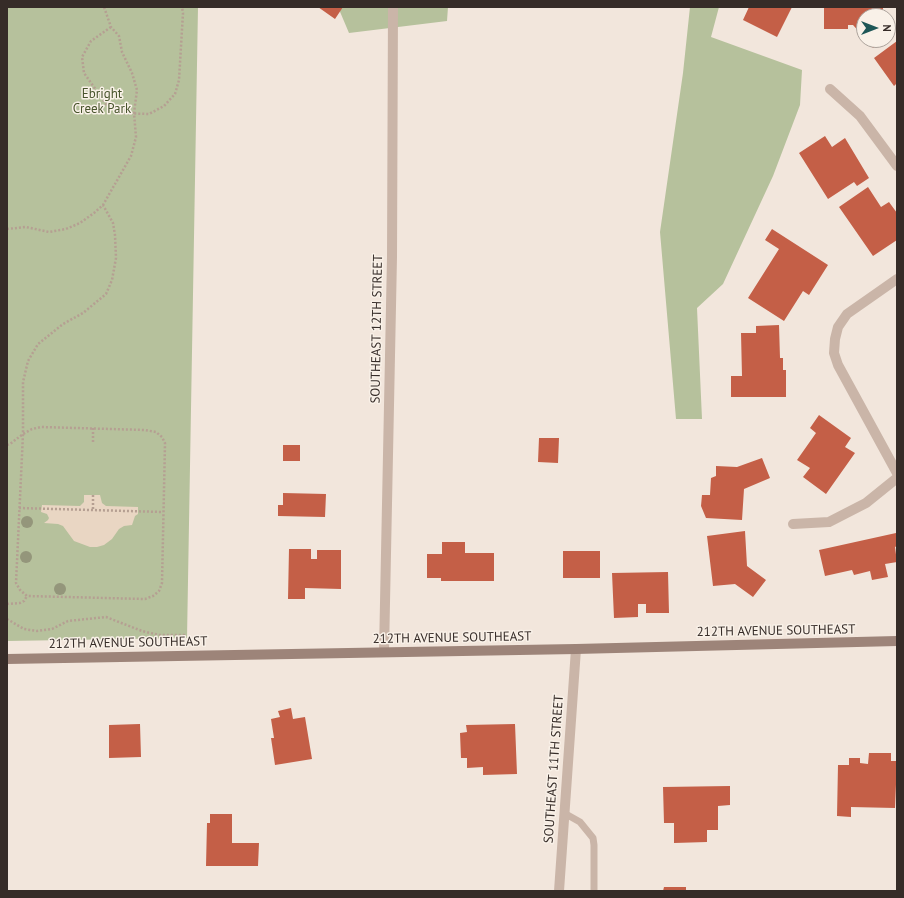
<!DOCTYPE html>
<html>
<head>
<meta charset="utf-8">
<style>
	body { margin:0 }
	#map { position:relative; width:904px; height:898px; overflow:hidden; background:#f2e6dc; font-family:"PT Sans",sans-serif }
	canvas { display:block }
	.frame { position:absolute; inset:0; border:8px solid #362c28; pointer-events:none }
	.north { position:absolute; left:856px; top:8px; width:40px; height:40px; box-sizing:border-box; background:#f9f1e8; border:1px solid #aba29b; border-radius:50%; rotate:90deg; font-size:11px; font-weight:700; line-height:16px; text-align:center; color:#362c28 }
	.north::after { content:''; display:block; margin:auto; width:14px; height:18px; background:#1e5757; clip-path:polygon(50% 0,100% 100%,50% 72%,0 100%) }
</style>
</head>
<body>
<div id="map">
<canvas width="904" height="898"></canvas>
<div class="frame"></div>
<div class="north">N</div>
</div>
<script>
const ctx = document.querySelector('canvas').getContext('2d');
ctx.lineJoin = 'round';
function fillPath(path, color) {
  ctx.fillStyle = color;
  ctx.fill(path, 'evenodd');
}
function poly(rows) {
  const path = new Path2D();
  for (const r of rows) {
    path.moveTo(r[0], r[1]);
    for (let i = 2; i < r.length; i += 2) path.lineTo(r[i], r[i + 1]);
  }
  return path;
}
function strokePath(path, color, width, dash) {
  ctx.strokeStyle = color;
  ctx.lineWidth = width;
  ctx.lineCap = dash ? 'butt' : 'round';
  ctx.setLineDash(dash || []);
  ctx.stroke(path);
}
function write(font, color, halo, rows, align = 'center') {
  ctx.font = font + ' "PT Sans",sans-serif';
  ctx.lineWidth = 3;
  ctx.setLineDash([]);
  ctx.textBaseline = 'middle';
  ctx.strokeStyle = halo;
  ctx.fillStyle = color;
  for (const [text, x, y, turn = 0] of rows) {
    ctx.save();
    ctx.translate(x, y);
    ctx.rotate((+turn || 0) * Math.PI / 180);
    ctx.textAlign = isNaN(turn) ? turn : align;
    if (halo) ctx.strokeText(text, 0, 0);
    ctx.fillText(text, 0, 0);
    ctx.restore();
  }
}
fillPath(poly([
	[7,7,198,7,187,638,7,641],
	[338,7,448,7,447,21,349,33],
	[690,7,719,7,711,37,802,70,800,105,773,176,723,284,697,308,702,419,676,419,660,232,683,73]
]), '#b6c19c');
fillPath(poly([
	[84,495,100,495,102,503,106,506,138,507,138,514,135,516,132,525,124,526,119,529,112,539,104,545,97,547,90,547,74,541,63,526,58,524,44,523,48,520,49,518,47,514,41,512,42,505,80,506,84,502]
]), '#e9d6c3');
fillPath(poly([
	[318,7,343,7,335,19],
	[749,7,792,7,777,37,743,20],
	[824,7,883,7,883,13,886,16,864,16,864,37,853,25,848,25,848,29,824,29],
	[888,19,896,29,888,36],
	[867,40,883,40,873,48],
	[897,41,897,83,894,86,874,58],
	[825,136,832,147,845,138,869,178,857,186,854,182,828,199,799,153],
	[868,187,881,207,889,202,897,213,897,226,896,227,897,229,897,240,873,256,839,207],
	[772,229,828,265,809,295,803,291,784,321,748,298,779,249,765,240],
	[779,325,780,358,783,358,783,370,786,370,786,397,731,397,731,376,742,376,741,333,756,333,756,326],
	[819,415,851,438,845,447,855,453,826,494,803,477,810,468,797,460,816,433,810,428],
	[539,438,559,438,558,463,538,462],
	[283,445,300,445,300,461,283,461],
	[762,458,770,478,744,489,742,520,706,518,701,506,702,495,710,495,711,478,716,476,716,466,737,467],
	[283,493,326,494,325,517,278,516,278,505,283,505],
	[745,531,747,566,766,580,753,597,735,584,713,586,707,536],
	[896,533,897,546,895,547,897,562,885,564,888,577,872,580,870,571,854,575,852,570,825,576,819,550],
	[442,542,465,542,465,553,494,553,494,581,441,581,441,578,427,578,427,554,442,554],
	[289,549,311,549,311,559,317,559,317,550,341,550,341,589,305,588,305,599,288,599],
	[563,551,600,551,600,578,563,578],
	[668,572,669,613,646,613,646,604,638,604,638,617,614,618,612,573],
	[291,708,293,719,305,717,312,759,275,765,271,738,274,738,271,719,280,717,278,711],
	[140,724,141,757,109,758,109,725],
	[515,724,517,774,483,775,483,767,467,768,467,758,461,758,460,733,467,732,466,725],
	[869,753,891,753,891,761,897,761,895,808,851,807,851,817,837,816,838,765,849,765,849,758,860,758,860,763,868,764],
	[730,786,730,805,718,806,718,830,707,830,707,842,674,843,674,823,664,823,663,787],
	[210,814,232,814,232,843,259,843,258,866,206,866,207,823,210,823],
	[664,887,686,887,686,891,663,891]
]), '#c45f47');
strokePath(poly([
	[111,27,91,41,82,57,84,73,106,104,119,113,149,114,164,106,175,94,179,80,183,13,182,7],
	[7,229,26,227,49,232,66,229,80,223,94,213,103,205,131,156,136,137,134,113,137,90,132,73,122,52,119,36,111,27,104,7],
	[93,442,93,428],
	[7,445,10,444,23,434,32,429,41,427,145,430,156,432,162,437,165,443,162,583,159,591,153,596,145,599,27,596,20,590,16,583,23,434,23,382,28,361,38,344,63,324,83,313,106,294,112,280,116,258,115,235,113,223,103,205],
	[93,495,93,510],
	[19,508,163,512],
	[7,604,20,603,24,601,27,596],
	[7,619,24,629,37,631,52,629,68,621,106,617,142,631,159,635,184,635,184,643]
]), '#b59f92', 2.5, [2, 2]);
strokePath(poly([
	[564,813,580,822,593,838,594,845,594,891]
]), '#cab5a8', 7);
strokePath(poly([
	[830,89,860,116,897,166],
	[897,279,847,314,838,327,835,339,834,353,838,365,897,473],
	[793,524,829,522,866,503,897,478],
	[384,652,392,257,393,7],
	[559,891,576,649]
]), '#cab5a8', 10);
strokePath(poly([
	[7,659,576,649,897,641]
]), '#9d8479', 10);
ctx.fillStyle = '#94967b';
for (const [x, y] of [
	[27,522],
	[26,557],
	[60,589]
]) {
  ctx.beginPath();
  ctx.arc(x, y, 6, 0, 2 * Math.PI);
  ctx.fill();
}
write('13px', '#48542c', '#f9f1e8', [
	["Ebright",102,94],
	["Creek Park",102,109]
]);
write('13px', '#362c28', '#f9f1e8', [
	["SOUTHEAST 12TH STREET",377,329,-89],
	["212TH AVENUE SOUTHEAST",776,631,-1],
	["212TH AVENUE SOUTHEAST",452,638,-1],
	["212TH AVENUE SOUTHEAST",128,643,-1],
	["SOUTHEAST 11TH STREET",554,769,-86]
]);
</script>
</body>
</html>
